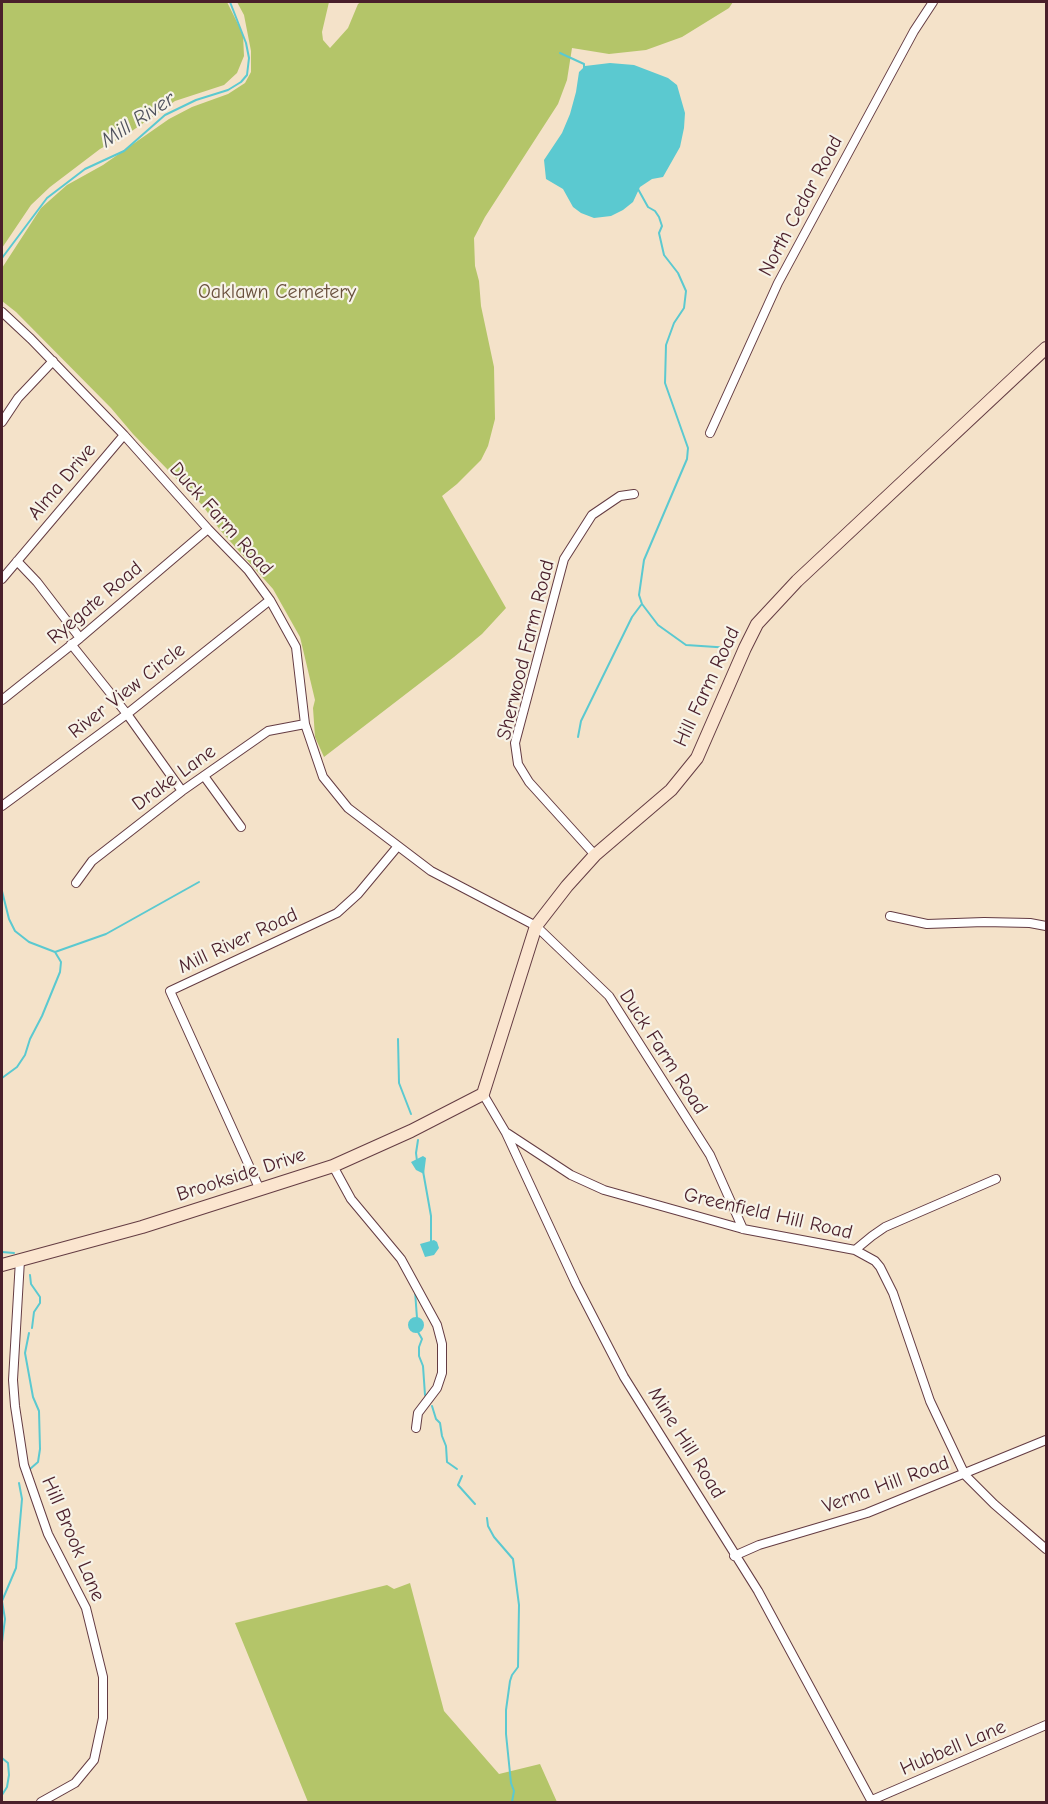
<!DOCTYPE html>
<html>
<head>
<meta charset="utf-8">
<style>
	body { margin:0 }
	#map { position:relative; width:1048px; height:1804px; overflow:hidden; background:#f4e2c9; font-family:"Comic Neue",sans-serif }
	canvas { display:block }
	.frame { position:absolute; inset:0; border:3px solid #4a1f2b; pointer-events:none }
</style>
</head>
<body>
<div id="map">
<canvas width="1048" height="1804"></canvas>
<div class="frame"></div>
</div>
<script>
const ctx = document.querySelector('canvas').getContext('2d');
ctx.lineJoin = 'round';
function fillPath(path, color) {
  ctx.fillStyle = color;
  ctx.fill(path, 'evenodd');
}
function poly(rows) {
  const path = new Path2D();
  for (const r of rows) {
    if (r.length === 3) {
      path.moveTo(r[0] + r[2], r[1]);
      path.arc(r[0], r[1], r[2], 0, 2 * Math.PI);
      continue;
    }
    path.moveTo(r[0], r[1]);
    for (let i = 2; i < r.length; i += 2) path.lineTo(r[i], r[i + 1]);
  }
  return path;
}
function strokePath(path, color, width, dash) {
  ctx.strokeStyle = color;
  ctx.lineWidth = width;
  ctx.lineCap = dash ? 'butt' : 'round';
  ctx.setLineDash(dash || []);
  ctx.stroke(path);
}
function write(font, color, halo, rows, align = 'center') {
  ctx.font = font + ' "Comic Neue",sans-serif';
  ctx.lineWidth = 4.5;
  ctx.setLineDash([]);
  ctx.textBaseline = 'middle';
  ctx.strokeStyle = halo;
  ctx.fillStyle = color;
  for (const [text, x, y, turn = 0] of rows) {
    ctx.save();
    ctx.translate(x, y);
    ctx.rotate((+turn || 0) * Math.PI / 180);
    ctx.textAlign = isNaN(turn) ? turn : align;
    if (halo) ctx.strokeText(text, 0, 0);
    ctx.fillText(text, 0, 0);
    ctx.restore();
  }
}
fillPath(poly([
	[2,2,227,2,243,34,244,56,237,73,224,85,175,101,129,133,100,149,50,187,31,205,2,248],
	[237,2,329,2,322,32,323,40,330,48,348,28,358,4,361,2,733,2,729,8,682,37,646,50,609,54,572,48,567,80,558,104,485,217,474,238,475,266,479,281,481,306,494,367,495,419,488,446,481,460,457,484,442,496,506,608,482,634,454,657,324,757,315,737,313,708,315,700,300,637,273,589,220,530,203,506,133,434,111,408,16,312,2,301,2,268,41,208,67,185,103,165,169,119,192,107,228,94,245,83,251,72,251,51,244,15],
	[410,1583,444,1711,499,1774,540,1764,557,1802,308,1802,235,1623,387,1585,394,1589]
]), '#b4c569');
fillPath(poly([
	[610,63,634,65,668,78,677,85,685,113,684,128,680,147,663,177,652,179,640,187,633,202,623,210,611,216,594,218,581,213,573,207,563,189,546,179,544,160,562,133,570,114,576,92,579,72,585,66],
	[423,1156,426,1158,424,1174,416,1170,411,1162],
	[434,1240,437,1242,439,1248,434,1255,425,1257,420,1244],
	[416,1325,8]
]), '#5bc9d0');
strokePath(poly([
	[560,53,584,64,584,70],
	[638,189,648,207,655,211,659,217,662,226,659,233,664,255,678,273,686,291,684,308,674,323,666,345,665,383,688,448,687,459,644,560,639,595,642,604,658,625,686,645,731,648],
	[2,258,47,198,85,169,124,151,165,115,196,100,228,90,241,82,247,75,249,58,246,43,230,2],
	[578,737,581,721,632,617,641,605],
	[2,891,9,919,15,931,29,942,55,952,61,962,60,972,42,1016,30,1039,25,1055,17,1067,2,1078],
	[55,952,106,934,199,882],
	[398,1039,399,1083,411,1114],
	[417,1161,416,1153,418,1140],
	[423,1171,431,1216,431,1242],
	[2,1252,14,1253],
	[30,1275,31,1284,40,1297,40,1303,34,1312,32,1328],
	[415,1291,417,1318],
	[418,1332,422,1339,419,1347,419,1356,423,1366,425,1395],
	[29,1333,25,1353,33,1397,39,1411,40,1449,38,1462,30,1469],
	[432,1406,436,1419,440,1423,442,1436,446,1446,447,1462,457,1469],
	[462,1476,458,1485,475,1504],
	[487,1518,488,1526,494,1537,513,1559,519,1605,518,1667,512,1675,510,1681,506,1710,506,1734,511,1783,514,1791,512,1802],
	[2,1642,5,1619,2,1601,16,1568,22,1499,19,1483],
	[2,1758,8,1763,9,1775,7,1787,2,1795]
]), '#5bc9d0', 2);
const minor = poly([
	[2,312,31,339,124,435,208,529,248,570,270,600,296,647,305,724,323,777,348,808,431,871,536,926,609,996,710,1155,743,1229],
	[2,422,18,398,53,361],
	[710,433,778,283,914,31,933,2],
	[17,561,37,582,80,638],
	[2,579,124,435],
	[71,644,127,714,182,791],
	[2,700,80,638,208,529],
	[204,776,241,827],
	[2,806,127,714,270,600],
	[595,855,529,782,518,764,515,743,564,559,592,515,620,496,634,494],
	[76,883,92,861,182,791,268,731,305,724],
	[890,916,927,924,984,922,1030,923,1046,926],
	[483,1094,506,1133,576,1284,624,1377,758,1591,872,1802],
	[507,1133,571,1175,604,1190,743,1229,855,1250,875,1261,880,1267,893,1293,930,1401,965,1475,994,1504,1046,1549],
	[333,1166,351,1199,401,1259,437,1325,442,1344,442,1373,437,1388,418,1413,416,1428],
	[260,1190,170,991,337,913,358,894,398,846],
	[855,1250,872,1236,885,1227,996,1179],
	[20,1260,13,1380,15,1406,24,1465,48,1534,86,1608,103,1677,103,1718,94,1760,75,1783,41,1802],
	[734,1556,759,1545,867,1513,1046,1440],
	[872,1800,1046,1725]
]);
const secondary = poly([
	[2,1265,142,1227,333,1166,411,1131,483,1094,536,926,567,886,595,855,671,790,697,758,745,648,757,624,797,581,1046,348]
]);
strokePath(minor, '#643c43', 10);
strokePath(secondary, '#643c43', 14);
strokePath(minor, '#fff', 8);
strokePath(secondary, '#fbe5cf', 12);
write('20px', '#4a1f2b', '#f7f3e8', [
	["North Cedar Road",801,206,-62],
	["Alma Drive",62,482,-50],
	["Duck Farm Road",221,519,48],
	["Ryegate Road",95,603,-40],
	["Sherwood Farm Road",526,650,-76],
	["Hill Farm Road",707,687,-65],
	["River View Circle",127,691,-38],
	["Drake Lane",174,778,-36],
	["Mill River Road",238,941,-25],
	["Duck Farm Road",663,1052,57],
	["Brookside Drive",241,1175,-18],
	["Greenfield Hill Road",768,1214,13],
	["Mine Hill Road",686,1443,58],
	["Verna Hill Road",886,1485,-20],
	["Hill Brook Lane",73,1539,67],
	["Hubbell Lane",953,1748,-23]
]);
write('20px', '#6a513e', '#f7f3e8', [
	["Oaklawn Cemetery",277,292]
]);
write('italic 21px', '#4f525d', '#f7f3e8', [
	["Mill River",138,120,-33]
]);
</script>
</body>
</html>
